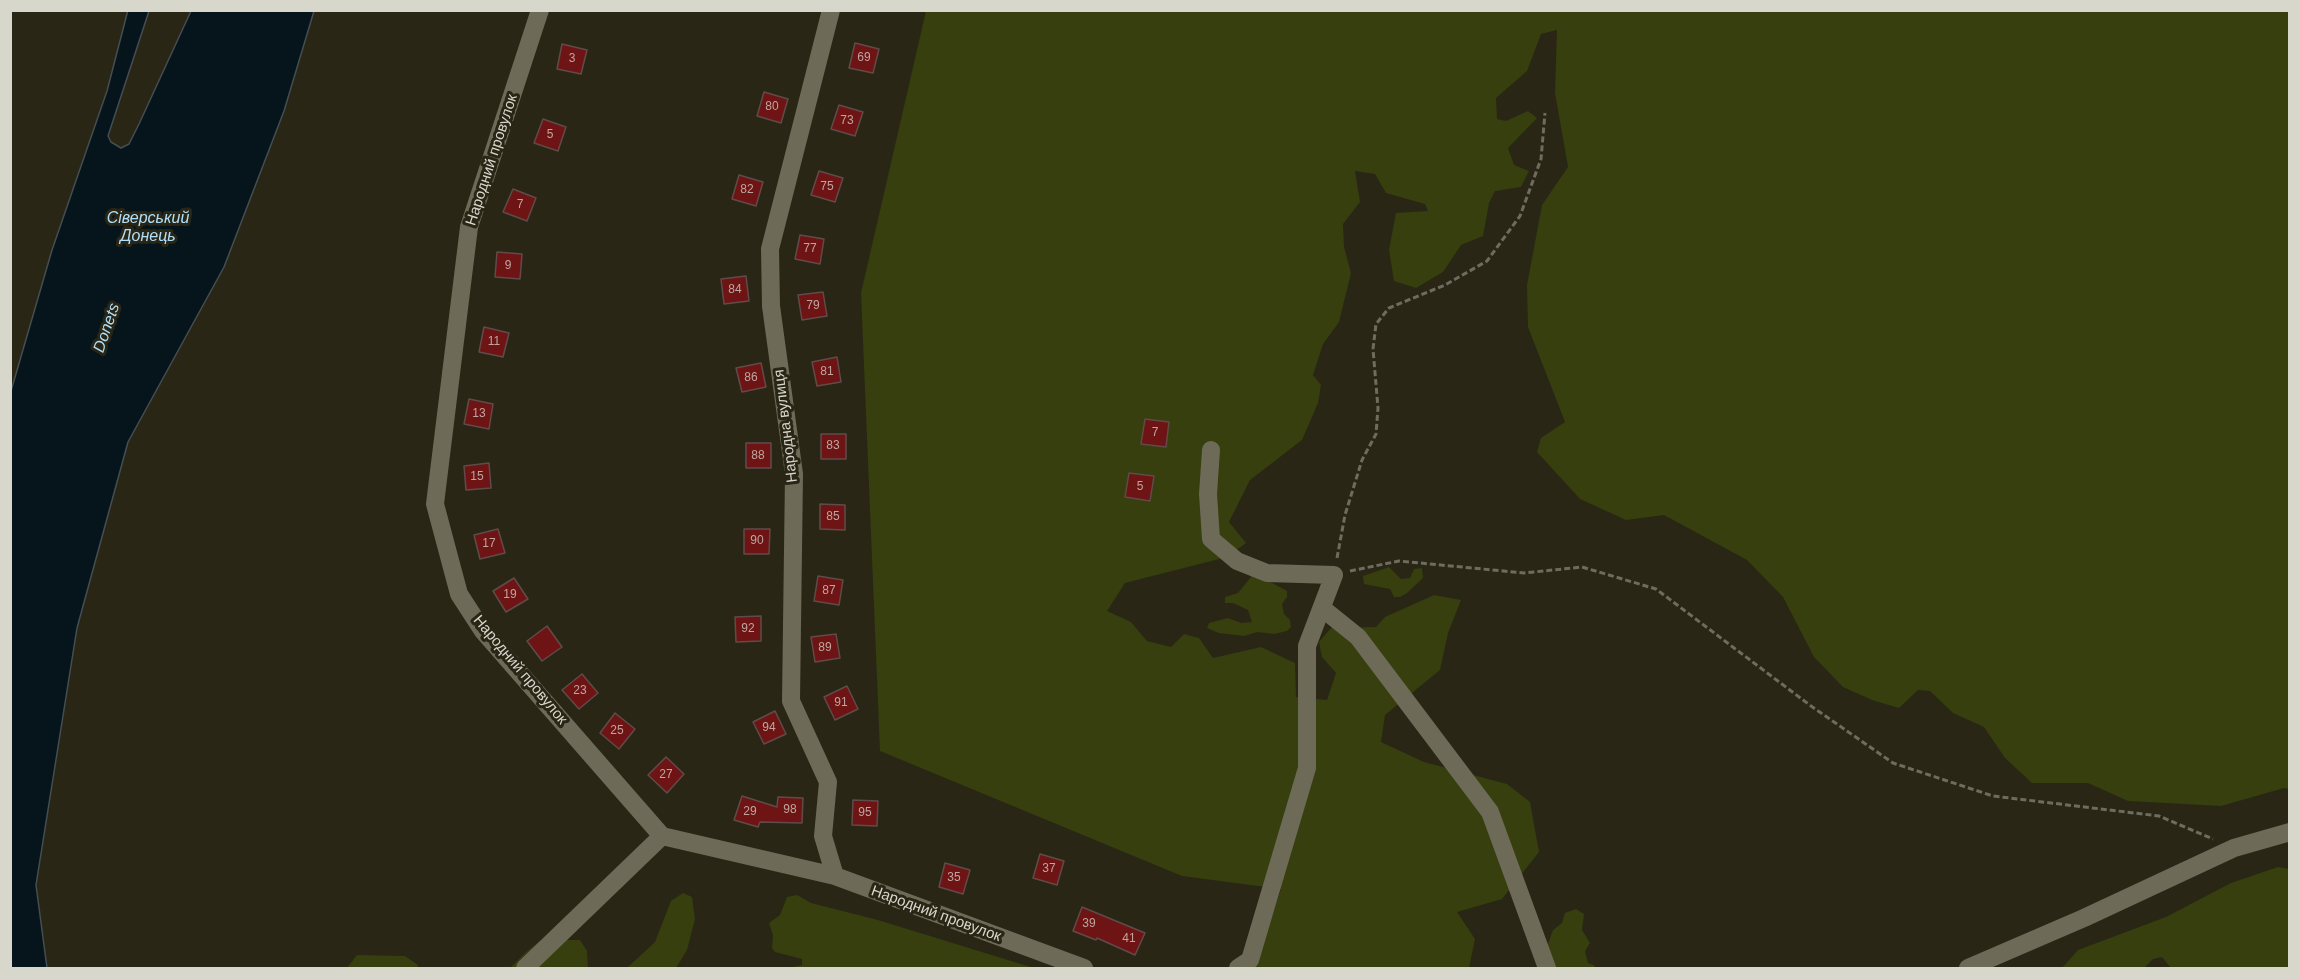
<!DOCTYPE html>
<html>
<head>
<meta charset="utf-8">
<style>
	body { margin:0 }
	#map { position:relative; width:2300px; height:979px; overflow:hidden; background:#292616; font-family:Helvetica,sans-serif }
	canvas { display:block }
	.frame { position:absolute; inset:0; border:12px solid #d8d7cc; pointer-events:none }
</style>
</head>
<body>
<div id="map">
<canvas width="2300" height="979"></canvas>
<div class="frame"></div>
</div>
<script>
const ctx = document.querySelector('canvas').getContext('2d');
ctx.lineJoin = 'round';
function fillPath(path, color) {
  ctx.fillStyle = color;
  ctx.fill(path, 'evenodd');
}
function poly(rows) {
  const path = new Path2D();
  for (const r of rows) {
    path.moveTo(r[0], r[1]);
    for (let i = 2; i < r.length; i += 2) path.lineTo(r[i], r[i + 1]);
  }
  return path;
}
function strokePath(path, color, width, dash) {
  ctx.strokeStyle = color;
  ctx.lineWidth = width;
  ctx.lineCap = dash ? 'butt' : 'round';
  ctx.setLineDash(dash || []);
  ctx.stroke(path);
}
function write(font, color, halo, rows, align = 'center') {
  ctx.font = font + ' Helvetica,sans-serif';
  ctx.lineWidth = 6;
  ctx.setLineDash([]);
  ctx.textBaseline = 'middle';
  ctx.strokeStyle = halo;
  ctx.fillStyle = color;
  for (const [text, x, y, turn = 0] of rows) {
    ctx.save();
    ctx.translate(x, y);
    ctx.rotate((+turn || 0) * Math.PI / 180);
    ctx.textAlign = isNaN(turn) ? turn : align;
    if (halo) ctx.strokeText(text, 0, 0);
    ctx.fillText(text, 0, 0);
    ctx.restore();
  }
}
fillPath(poly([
	[926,11,2289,11,2289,789,2284,788,2221,806,2128,801,2088,783,2032,783,2005,758,1984,727,1953,713,1930,691,1918,690,1899,708,1872,700,1843,687,1814,657,1783,597,1747,560,1664,515,1626,520,1580,499,1537,452,1541,438,1565,422,1528,327,1527,285,1542,205,1568,167,1555,93,1557,30,1541,34,1527,71,1496,98,1497,119,1506,121,1528,111,1537,118,1508,148,1514,165,1529,171,1521,187,1495,191,1489,203,1483,236,1461,245,1443,272,1416,288,1394,281,1389,250,1396,213,1428,211,1425,204,1386,193,1375,174,1355,171,1360,202,1343,224,1344,247,1351,273,1339,322,1323,344,1313,375,1321,385,1318,403,1302,440,1250,480,1229,522,1246,543,1227,557,1125,583,1107,611,1131,622,1147,641,1171,647,1184,634,1199,638,1213,658,1261,647,1295,663,1296,697,1327,700,1336,673,1322,657,1319,642,1331,628,1376,627,1385,617,1434,595,1461,600,1448,633,1440,670,1385,715,1381,742,1424,762,1507,784,1530,802,1539,852,1502,899,1457,912,1475,939,1469,968,1255,968,1281,889,1182,876,880,751,861,293],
	[1389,567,1401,579,1410,578,1414,569,1422,568,1423,578,1407,593,1400,597,1394,597,1390,589,1364,584,1363,576],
	[1254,573,1287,591,1287,597,1282,604,1284,614,1290,620,1291,627,1287,631,1274,634,1257,632,1244,636,1219,633,1207,628,1209,623,1228,618,1241,623,1252,622,1248,610,1233,603,1225,603,1225,597,1238,593],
	[2278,867,2289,869,2289,968,2171,968,2162,957,2153,959,2144,968,2062,968,2078,950,2166,917,2231,883],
	[683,893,692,897,695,919,687,950,676,968,627,968,655,942,671,901],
	[797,895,811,903,878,920,1034,968,788,968,802,965,802,959,775,952,772,948,773,935,769,923,780,915,787,897],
	[1576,909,1584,914,1582,930,1590,943,1585,951,1588,963,1594,965,1595,968,1551,968,1545,952,1553,930,1562,923,1565,913],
	[541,940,580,940,587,951,588,968,510,968,525,953],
	[357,955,405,956,418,965,417,968,347,968]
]), '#363f0d');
const water = poly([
	[128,10,149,11,108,136,111,142,121,148,129,144,139,124,191,11,314,11,284,111,224,267,128,442,77,628,36,885,47,968,11,968,11,391,52,250,107,91,128,10]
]);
fillPath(water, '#06141c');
strokePath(water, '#454e51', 1.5);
const building = poly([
	[855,43,879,49,873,73,849,68,855,43],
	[562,44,587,50,581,74,557,69,562,44],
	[764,92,788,99,781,123,757,116,764,92],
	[839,105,863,112,855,136,831,129,839,105],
	[543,119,566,127,558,151,534,143,543,119],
	[819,171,843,178,835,202,811,195,819,171],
	[739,175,763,182,756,206,732,199,739,175],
	[513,189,536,198,527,221,503,212,513,189],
	[800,235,824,239,820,264,795,259,800,235],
	[497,252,522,254,520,279,495,277,497,252],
	[746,276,749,301,724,304,721,279,746,276],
	[823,292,827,316,802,320,798,295,823,292],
	[484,327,509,333,503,357,479,352,484,327],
	[837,357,841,382,817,386,812,362,837,357],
	[761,363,766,387,742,392,736,368,761,363],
	[469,399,493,404,489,429,464,424,469,399],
	[1145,419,1169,422,1166,447,1141,444,1145,419],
	[821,434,846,434,846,459,821,459,821,434],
	[746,443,771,443,771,468,746,468,746,443],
	[489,463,491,488,466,490,464,466,489,463],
	[1129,473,1154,476,1150,501,1125,497,1129,473],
	[820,504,845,505,845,530,820,529,820,504],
	[498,529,505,553,480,559,474,535,498,529],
	[744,529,770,529,769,554,744,554,744,529],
	[818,576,843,580,839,605,814,601,818,576],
	[514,578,528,599,506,612,493,591,514,578],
	[761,616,761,641,736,642,735,617,761,616],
	[547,626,562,647,542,661,527,641,547,626],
	[836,634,840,658,815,662,811,637,836,634],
	[582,674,598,693,579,709,562,690,582,674],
	[847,686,858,709,835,720,824,697,847,686],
	[775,711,786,734,764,744,753,722,775,711],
	[615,713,635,729,619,749,600,733,615,713],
	[666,757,684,774,667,793,648,775,666,757],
	[742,796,777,807,778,797,803,798,802,823,760,822,758,827,734,820,742,796],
	[853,800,878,801,877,826,852,825,853,800],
	[1040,854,1064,861,1057,885,1033,878,1040,854],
	[945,863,970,870,963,894,939,887,945,863],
	[1082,907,1145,933,1135,955,1097,938,1096,940,1073,931,1082,907]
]);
fillPath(building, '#6e1414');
strokePath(building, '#604b49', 1.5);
strokePath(poly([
	[1337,558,1345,515,1362,460,1376,434,1378,408,1373,349,1376,324,1389,308,1445,285,1487,261,1520,216,1541,159,1545,113],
	[1350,571,1399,561,1524,573,1582,567,1656,589,1811,706,1893,763,1993,796,2159,816,2213,839]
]), '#6e6c5e', 3, [6, 3]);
strokePath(poly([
	[540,10,469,227,435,504,459,594,483,631,662,836,835,876,1084,968],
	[831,10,770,249,771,306,794,474,791,701,828,782,823,836,835,876],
	[1211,450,1208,494,1211,539,1237,561,1267,573,1334,575,1307,646,1307,768,1250,960,1238,968],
	[1322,608,1358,637,1490,812,1547,968],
	[525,968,662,836],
	[1968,968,2084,918,2234,848,2290,832]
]), '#6e6a58', 18);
write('12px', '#bea69e', null, [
	["69",864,58],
	["3",572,59],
	["80",772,107],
	["73",847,121],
	["5",550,135],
	["75",827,187],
	["82",747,190],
	["7",520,205],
	["77",810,249],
	["9",508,266],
	["84",735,290],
	["79",813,306],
	["11",494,342],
	["81",827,372],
	["86",751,378],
	["13",479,414],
	["7",1155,433],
	["83",833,446],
	["88",758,456],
	["15",477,477],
	["5",1140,487],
	["85",833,517],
	["90",757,541],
	["17",489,544],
	["87",829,591],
	["19",510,595],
	["92",748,629],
	["89",825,648],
	["23",580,691],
	["91",841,703],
	["94",769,728],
	["25",617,731],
	["27",666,775],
	["98",790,810],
	["29",750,812],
	["95",865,813],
	["37",1049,869],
	["35",954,878],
	["39",1089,924],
	["41",1129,939]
]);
write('15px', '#d8d7cc', '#292616', [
	["Народний провулок",492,160,-72],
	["Народна вулиця",786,426,-97],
	["Народний провулок",520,670,50],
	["Народний провулок",936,914,20]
]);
write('italic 16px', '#afdffa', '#292616', [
	["Сіверський",148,219],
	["Донець",148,237],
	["Donets",107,328,-71]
]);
</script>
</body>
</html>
